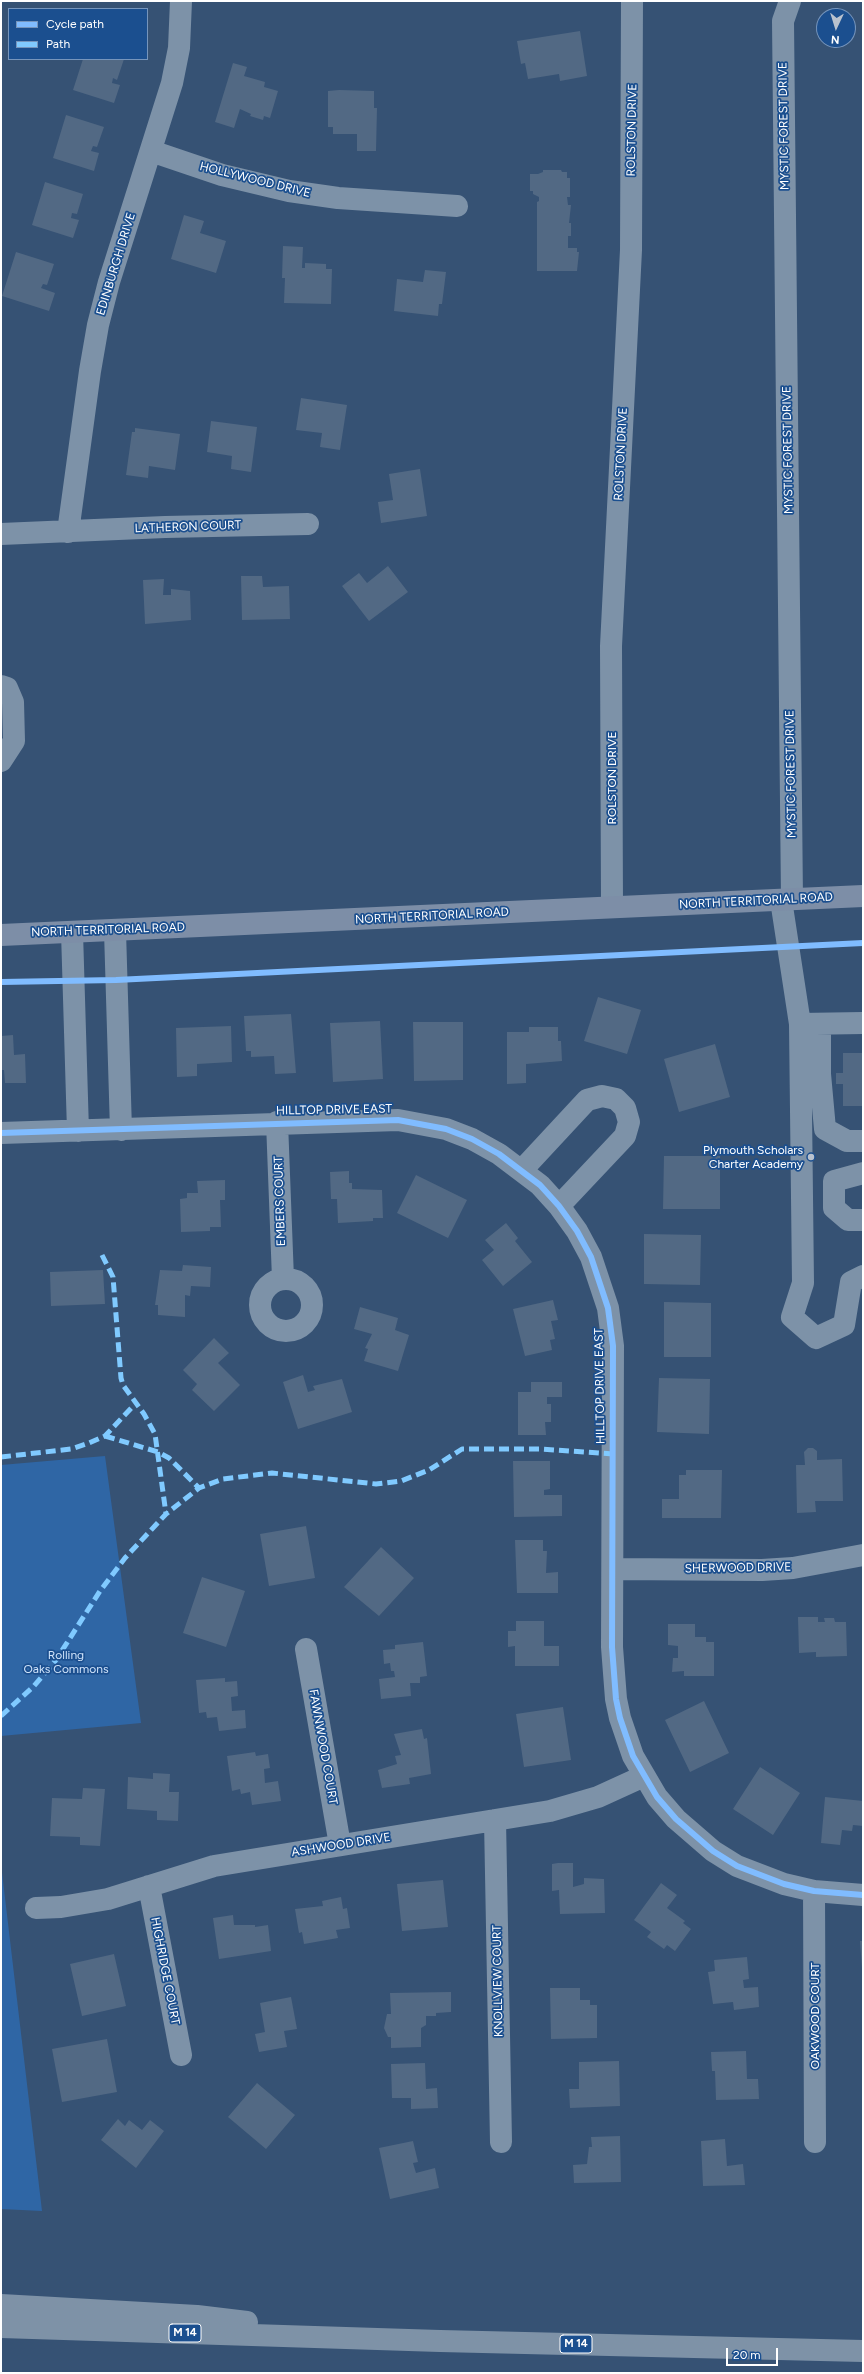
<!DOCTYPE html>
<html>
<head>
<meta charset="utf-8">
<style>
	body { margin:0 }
	#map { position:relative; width:864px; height:2374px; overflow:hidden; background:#365274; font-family:Figtree,sans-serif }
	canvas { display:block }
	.frame { position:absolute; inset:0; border:2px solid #fff; pointer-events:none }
	.legend { position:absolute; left:8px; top:8px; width:140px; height:52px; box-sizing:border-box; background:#1b4f8f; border:1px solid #7695bc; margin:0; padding:5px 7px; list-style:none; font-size:12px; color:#fff }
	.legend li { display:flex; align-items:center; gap:8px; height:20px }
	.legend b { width:20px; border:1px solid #7695bc }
	.north { position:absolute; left:816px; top:8px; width:40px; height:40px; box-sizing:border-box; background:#1b4f8f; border:1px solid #7695bc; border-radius:50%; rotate:184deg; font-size:11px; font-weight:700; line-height:16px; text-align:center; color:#fff }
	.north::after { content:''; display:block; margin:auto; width:14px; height:18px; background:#b9c2ce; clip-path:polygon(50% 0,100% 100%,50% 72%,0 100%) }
	.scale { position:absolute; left:726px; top:2348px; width:52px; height:18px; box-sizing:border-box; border:2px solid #fff; border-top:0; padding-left:5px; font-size:12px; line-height:14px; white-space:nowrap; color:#fff; -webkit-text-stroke:3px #1b4f8f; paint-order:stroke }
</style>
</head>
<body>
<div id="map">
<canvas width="864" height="2374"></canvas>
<div class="frame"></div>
<ul class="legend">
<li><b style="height:5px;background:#80bcff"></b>Cycle path</li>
<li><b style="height:5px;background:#80caff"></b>Path</li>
</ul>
<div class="north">N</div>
<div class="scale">20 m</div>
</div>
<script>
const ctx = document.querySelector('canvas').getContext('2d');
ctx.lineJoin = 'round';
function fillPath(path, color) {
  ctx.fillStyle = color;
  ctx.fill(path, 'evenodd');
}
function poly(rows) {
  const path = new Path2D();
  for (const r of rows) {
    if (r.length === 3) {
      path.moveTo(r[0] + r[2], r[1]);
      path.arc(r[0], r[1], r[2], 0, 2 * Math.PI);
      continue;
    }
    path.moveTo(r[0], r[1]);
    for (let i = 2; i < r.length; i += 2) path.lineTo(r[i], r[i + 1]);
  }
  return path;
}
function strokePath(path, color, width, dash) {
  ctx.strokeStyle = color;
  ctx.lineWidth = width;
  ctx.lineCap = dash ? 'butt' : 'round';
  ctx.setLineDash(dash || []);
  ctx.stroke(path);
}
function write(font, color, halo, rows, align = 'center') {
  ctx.font = font + ' Figtree,sans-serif';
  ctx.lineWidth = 3.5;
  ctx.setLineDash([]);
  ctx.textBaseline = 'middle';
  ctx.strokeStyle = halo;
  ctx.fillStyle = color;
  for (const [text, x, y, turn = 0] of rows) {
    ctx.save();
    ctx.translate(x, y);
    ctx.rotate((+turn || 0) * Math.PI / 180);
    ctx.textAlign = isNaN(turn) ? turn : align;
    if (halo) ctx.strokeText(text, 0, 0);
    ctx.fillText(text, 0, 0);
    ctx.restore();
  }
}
fillPath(poly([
	[105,1456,141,1723,1,1736,1,1465],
	[1,1864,42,2211,1,2209]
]), '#2f66a5');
fillPath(poly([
	[580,31,587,76,560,81,559,74,528,79,525,63,521,64,517,41],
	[83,59,124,59,117,80,113,78,112,83,120,85,114,103,73,90],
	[233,63,247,67,244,76,265,82,264,87,278,91,270,118,264,116,263,120,250,116,251,114,240,109,234,128,215,122],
	[339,90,374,91,374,108,377,108,376,151,357,151,357,134,333,134,333,127,328,127,328,91],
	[66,115,104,127,97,147,93,146,91,151,99,153,94,171,53,158],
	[543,170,561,170,562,172,567,172,567,178,570,178,570,197,567,197,568,205,571,205,569,223,571,223,571,236,568,236,568,248,577,248,577,252,579,252,577,271,537,271,537,202,539,201,539,197,533,194,533,191,530,191,530,174,538,174,543,172],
	[45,182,83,194,77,214,72,213,71,218,79,220,73,238,32,225],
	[184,215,204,221,200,233,226,241,216,273,171,259],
	[283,246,303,247,302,268,305,268,305,263,326,264,326,269,332,269,331,304,284,303,285,278,282,278],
	[16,252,54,264,47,285,43,284,41,288,55,293,49,311,2,296],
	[425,270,446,272,442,304,439,304,438,316,394,311,397,279,423,282],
	[301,398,347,405,340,450,320,447,322,433,296,430],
	[211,421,257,427,251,472,231,469,232,456,207,452],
	[135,428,180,434,175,470,149,466,148,478,126,475,132,432,135,432],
	[420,469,427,516,381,523,378,502,393,500,389,474],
	[388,566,408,592,369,621,342,586,359,573,367,583],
	[241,576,262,576,263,587,289,586,290,619,242,620],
	[164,579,163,595,171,595,171,589,190,591,191,620,145,624,143,580],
	[598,997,641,1010,627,1054,584,1041],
	[291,1014,296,1073,275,1074,274,1056,251,1057,251,1051,246,1051,244,1016],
	[380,1021,383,1079,333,1082,330,1023],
	[413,1022,463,1022,463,1080,414,1081],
	[231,1026,232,1062,197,1064,197,1076,177,1077,176,1028],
	[529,1027,558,1027,558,1041,561,1041,562,1061,526,1064,526,1083,507,1084,507,1032,529,1032],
	[13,1035,14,1055,25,1054,26,1083,5,1083,4,1070,1,1070,1,1036],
	[715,1044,730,1097,679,1112,664,1059],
	[843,1053,863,1053,863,1106,843,1106,843,1084,836,1084,836,1073,843,1073],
	[664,1156,720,1156,720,1209,663,1209],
	[349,1171,349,1183,352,1183,352,1189,382,1190,383,1218,373,1218,373,1221,338,1223,337,1199,331,1199,330,1172],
	[416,1175,467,1200,448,1238,397,1213],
	[225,1180,225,1200,220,1200,221,1227,210,1227,210,1231,181,1232,180,1199,187,1198,187,1193,198,1193,197,1181],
	[506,1223,518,1238,515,1241,532,1262,503,1286,482,1260,494,1250,485,1240],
	[644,1234,701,1235,700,1285,644,1284],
	[183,1265,211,1267,210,1287,191,1286,190,1296,185,1295,185,1317,158,1315,158,1305,155,1305,160,1270,182,1271],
	[103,1270,105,1304,51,1306,50,1272],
	[553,1300,558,1320,551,1321,555,1339,550,1340,552,1350,525,1356,513,1309],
	[664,1302,711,1303,711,1357,664,1357],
	[360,1307,398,1318,395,1330,409,1335,398,1371,364,1361,368,1349,365,1348,372,1334,354,1329],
	[214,1338,229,1353,218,1363,240,1385,214,1411,192,1390,197,1384,183,1370],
	[303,1375,308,1392,315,1390,313,1386,342,1379,352,1412,298,1429,283,1382],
	[659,1378,710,1379,709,1434,657,1432],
	[531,1382,562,1382,562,1397,547,1397,547,1404,551,1404,551,1422,545,1422,546,1435,518,1435,518,1392,531,1392],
	[808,1448,813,1448,817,1451,817,1460,842,1459,843,1501,815,1501,816,1512,797,1513,796,1465,805,1465,804,1452],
	[513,1461,550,1461,550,1489,544,1490,544,1495,562,1495,562,1516,514,1517],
	[686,1470,722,1470,721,1518,662,1518,662,1499,679,1499,679,1475,686,1475],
	[306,1526,315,1578,269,1586,260,1534],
	[515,1540,543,1540,543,1551,547,1551,546,1573,558,1572,558,1593,517,1593],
	[381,1547,414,1578,379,1616,344,1587],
	[202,1577,245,1591,226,1647,183,1633],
	[798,1617,818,1617,818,1622,825,1622,824,1618,834,1618,835,1622,846,1622,847,1656,816,1657,816,1652,799,1653],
	[516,1621,544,1621,544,1646,559,1646,559,1666,515,1666,515,1646,508,1647,508,1631,516,1631],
	[668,1624,695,1624,695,1637,706,1637,706,1642,714,1642,714,1676,684,1676,684,1671,672,1672,673,1658,678,1658,678,1646,668,1645],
	[423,1642,427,1676,420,1677,420,1683,410,1683,411,1696,381,1699,379,1679,395,1677,394,1671,391,1671,390,1663,384,1664,383,1650,395,1649,395,1645],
	[225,1678,225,1682,237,1681,238,1696,231,1697,232,1711,245,1710,246,1728,219,1731,217,1717,207,1718,206,1712,199,1713,196,1680],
	[704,1701,729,1753,690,1772,665,1720],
	[563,1707,571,1760,524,1767,516,1714],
	[422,1729,424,1739,427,1738,431,1774,409,1778,410,1784,382,1788,378,1770,397,1764,395,1756,401,1755,394,1734],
	[255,1752,256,1756,268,1754,270,1768,264,1769,265,1783,278,1781,281,1801,252,1805,250,1792,241,1794,240,1789,232,1791,227,1756],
	[760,1767,800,1793,773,1835,733,1809],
	[153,1773,170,1774,169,1792,179,1792,178,1821,157,1820,157,1811,127,1809,128,1777,153,1779],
	[83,1788,105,1789,100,1846,80,1845,80,1837,50,1836,52,1798,82,1799],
	[825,1797,863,1801,863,1826,853,1825,852,1831,842,1830,840,1845,821,1843],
	[558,1863,573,1863,573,1887,584,1884,584,1878,604,1879,605,1913,560,1914,559,1890,552,1891,552,1864],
	[443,1880,448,1927,402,1931,397,1884],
	[661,1883,677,1895,667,1908,685,1921,683,1923,691,1929,675,1951,667,1945,664,1949,647,1937,651,1932,634,1920],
	[341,1897,343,1909,347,1908,350,1928,336,1930,338,1938,304,1944,302,1932,299,1933,295,1909,323,1906,322,1901],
	[233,1915,234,1925,255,1925,255,1927,268,1925,271,1951,219,1959,213,1918],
	[860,1941,863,1941,863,1969,862,1969],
	[114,1954,126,2006,82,2016,70,1964],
	[747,1957,749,1979,743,1980,744,1988,758,1987,759,2007,734,2010,733,2002,713,2004,708,1972,715,1971,714,1960],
	[550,1988,580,1988,580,2000,590,2000,590,2005,597,2005,597,2038,551,2039],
	[451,1992,451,2012,436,2013,436,2016,426,2016,426,2025,421,2028,421,2047,391,2048,391,2037,388,2037,384,2028,387,2014,391,2014,390,1993],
	[291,1997,297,2029,284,2031,287,2047,259,2052,255,2034,265,2032,260,2003],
	[107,2039,117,2092,62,2102,52,2049],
	[746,2051,747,2079,758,2079,759,2099,716,2100,715,2071,712,2071,711,2052],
	[619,2061,620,2106,570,2108,569,2089,579,2089,579,2062],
	[425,2063,426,2089,437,2088,438,2108,411,2109,411,2098,392,2098,391,2064],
	[257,2083,295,2115,266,2149,228,2117],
	[118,2119,125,2126,129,2120,142,2130,150,2120,164,2131,136,2168,101,2140],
	[620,2136,621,2182,574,2183,573,2165,587,2164,589,2147,592,2147,591,2137],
	[725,2139,727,2166,743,2164,745,2185,703,2186,701,2141],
	[413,2141,418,2162,413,2163,416,2173,435,2168,439,2188,390,2199,379,2148]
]), '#526984');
strokePath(poly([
	[790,1,783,21,792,899],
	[151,151,222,175,289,191,338,198,457,206],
	[68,532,90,371,98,325,109,282,172,83,179,48,181,1],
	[1,534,165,527,308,524],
	[1,686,7,688,13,702,14,741,1,761],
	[781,900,800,1024,863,1023],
	[612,907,611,646,631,250,632,1],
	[115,931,121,1130],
	[72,932,78,1131],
	[800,1024,803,1283,792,1317,816,1338,844,1325,851,1282,863,1276],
	[820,1024,820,1074,825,1129,847,1141,863,1141],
	[277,1122,283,1279],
	[1,1133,398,1120,446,1129,472,1139,499,1154,540,1185,559,1206,577,1231,591,1257,608,1308,613,1346,612,1647,616,1699,620,1718,633,1756,657,1797,676,1819,713,1851,737,1866,784,1884,814,1891,863,1895],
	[522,1170,587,1100,602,1096,616,1099,625,1108,629,1122,625,1136,559,1206],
	[863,1173,834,1181,834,1208,848,1220,863,1220],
	[286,1305,26],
	[613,1569,762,1570,793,1568,863,1555],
	[306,1649,340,1845],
	[495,1820,501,2142],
	[149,1886,181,2055],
	[814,1891,815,2142],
	[36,1908,61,1907,108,1899,214,1866,550,1811,598,1797,644,1776]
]), '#7d92a8', 22);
strokePath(poly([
	[1,935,863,896]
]), '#7d8ea7', 22);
strokePath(poly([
	[1,2305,197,2316,247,2322],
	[1,2327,440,2341,863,2351]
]), '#7e92a7', 22);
strokePath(poly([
	[102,1255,113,1277,121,1378,123,1385,144,1414,155,1434,166,1514],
	[105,1436,158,1452,169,1458,199,1488],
	[1,1457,71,1449,89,1443,105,1436,136,1403],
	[1,1716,34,1686,56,1660,100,1591,125,1558,166,1514,199,1488,223,1479,272,1473,376,1484,401,1481,429,1470,462,1449,541,1449,613,1454]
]), '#80caff', 5, [10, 5]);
strokePath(poly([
	[1,982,116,980,863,943],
	[1,1133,398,1120,446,1129,472,1139,499,1154,540,1185,559,1206,577,1231,591,1257,608,1308,613,1346,612,1647,616,1699,620,1718,633,1756,657,1797,676,1819,713,1851,737,1866,784,1884,814,1891,863,1895]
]), '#80bcff', 6);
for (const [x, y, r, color] of [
	[811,1157,4,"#b9c2ce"]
]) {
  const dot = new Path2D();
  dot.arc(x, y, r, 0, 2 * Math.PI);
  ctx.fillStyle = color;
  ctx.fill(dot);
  strokePath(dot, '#1b4f8f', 1.5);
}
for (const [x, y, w] of [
	[185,2333,32],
	[576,2344,32]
]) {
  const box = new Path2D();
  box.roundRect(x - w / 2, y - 9, w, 18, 3);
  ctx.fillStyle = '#1b4f8f';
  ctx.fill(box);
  strokePath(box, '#fff', 1);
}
write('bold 11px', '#fff', null, [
	["M 14",185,2333],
	["M 14",576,2344]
]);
write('12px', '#fff', '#1b4f8f', [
	["MYSTIC FOREST DRIVE",784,126,-91],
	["ROLSTON DRIVE",632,130,-89],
	["HOLLYWOOD DRIVE",255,180,14],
	["EDINBURGH DRIVE",116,264,-73],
	["MYSTIC FOREST DRIVE",788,450,-91],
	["ROLSTON DRIVE",621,454,-87],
	["LATHERON COURT",188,527,-2],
	["MYSTIC FOREST DRIVE",791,774,-91],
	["ROLSTON DRIVE",612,778,-90],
	["NORTH TERRITORIAL ROAD",756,901,-3],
	["NORTH TERRITORIAL ROAD",432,916,-3],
	["NORTH TERRITORIAL ROAD",108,930,-2],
	["HILLTOP DRIVE EAST",334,1110,-1],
	["EMBERS COURT",280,1201,-92],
	["HILLTOP DRIVE EAST",600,1386,-91],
	["SHERWOOD DRIVE",738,1568,-1],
	["FAWNWOOD COURT",323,1747,80],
	["ASHWOOD DRIVE",341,1845,-9],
	["HIGHRIDGE COURT",165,1971,79],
	["KNOLLVIEW COURT",498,1981,-91],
	["OAKWOOD COURT",815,2016,-90]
]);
write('12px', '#fff', '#1b4f8f', [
	["Plymouth Scholars",803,1150],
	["Charter Academy",803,1164]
], 'right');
write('12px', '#cfe3fa', '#1b4f8f', [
	["Rolling",66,1655],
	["Oaks Commons",66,1669]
]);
</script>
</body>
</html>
